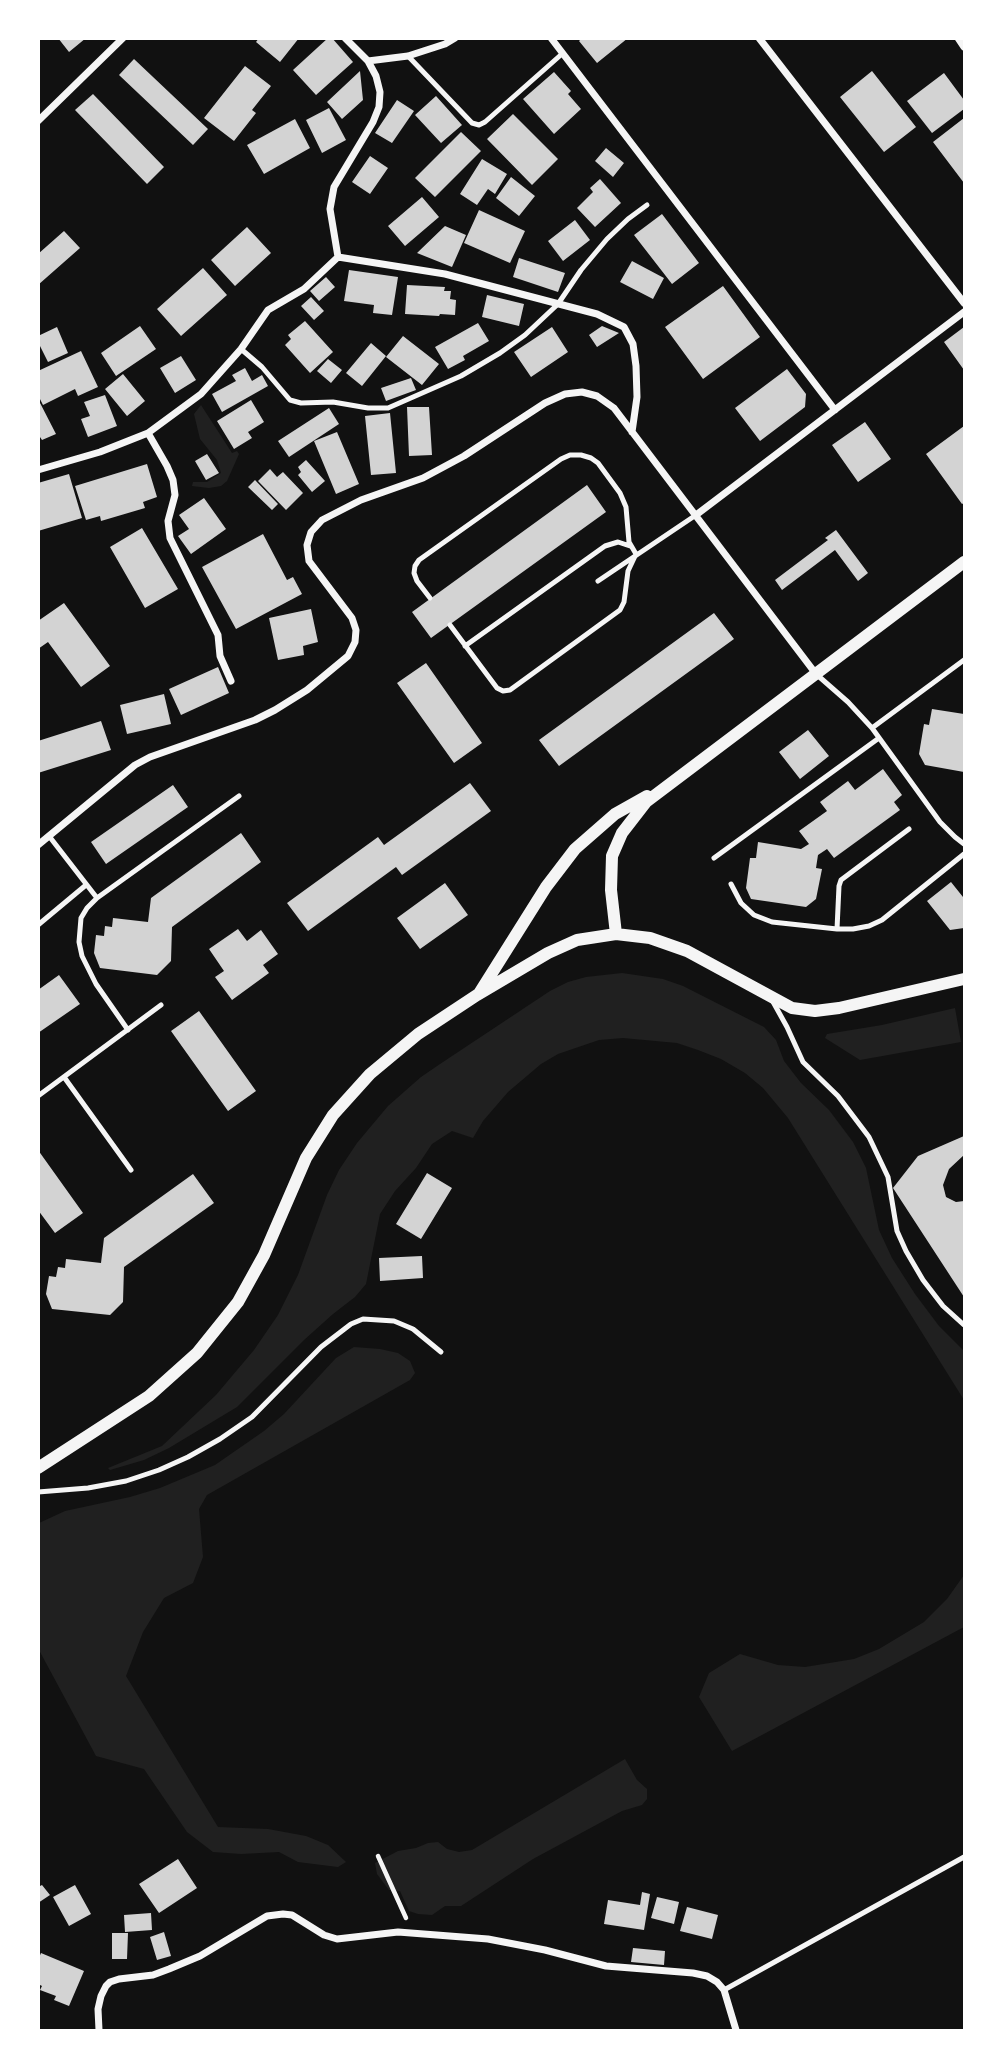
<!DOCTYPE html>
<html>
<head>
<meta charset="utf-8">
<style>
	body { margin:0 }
	#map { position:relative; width:1003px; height:2069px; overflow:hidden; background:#111; font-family:"Source Sans 3",sans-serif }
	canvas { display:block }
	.frame { position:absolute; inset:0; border:40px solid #fff; pointer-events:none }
</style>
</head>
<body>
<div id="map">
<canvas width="1003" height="2069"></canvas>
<div class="frame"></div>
</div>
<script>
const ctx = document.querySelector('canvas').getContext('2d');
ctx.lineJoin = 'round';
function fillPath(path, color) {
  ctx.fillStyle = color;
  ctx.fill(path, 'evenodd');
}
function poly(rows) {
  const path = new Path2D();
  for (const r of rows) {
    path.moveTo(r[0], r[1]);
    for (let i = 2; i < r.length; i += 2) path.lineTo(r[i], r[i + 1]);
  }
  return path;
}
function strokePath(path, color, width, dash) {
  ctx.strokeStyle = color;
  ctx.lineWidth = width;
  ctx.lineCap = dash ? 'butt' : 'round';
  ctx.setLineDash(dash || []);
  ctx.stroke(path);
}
fillPath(poly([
	[201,405,232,453,237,451,239,454,227,481,221,486,209,488,192,486,193,482,207,482,221,473,217,460,200,439,194,414],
	[622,973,663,979,683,986,764,1027,776,1040,784,1061,801,1083,829,1110,853,1142,866,1168,879,1230,892,1258,915,1294,939,1326,964,1351,964,1400,788,1118,763,1088,745,1073,721,1059,698,1050,677,1043,623,1038,599,1040,558,1054,541,1064,508,1092,483,1121,473,1138,452,1131,432,1144,416,1168,395,1191,380,1214,366,1284,355,1297,333,1314,304,1340,237,1407,169,1448,144,1460,110,1470,108,1468,162,1446,216,1395,254,1350,278,1315,298,1275,327,1195,339,1170,357,1143,388,1106,421,1077,440,1064,550,991,568,982,586,977],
	[955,1008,961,1042,860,1060,825,1038,827,1034,882,1025],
	[354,1347,380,1349,398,1353,410,1361,415,1373,410,1380,207,1495,199,1509,203,1557,193,1583,164,1598,143,1632,126,1676,218,1827,268,1829,306,1836,328,1845,346,1862,338,1867,298,1862,279,1852,241,1854,213,1852,187,1832,144,1769,96,1756,39,1650,39,1523,65,1511,130,1497,160,1488,215,1465,264,1431,284,1414,336,1358],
	[964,1575,964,1627,732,1751,699,1697,709,1673,740,1654,778,1665,805,1667,854,1659,879,1649,924,1622,947,1599],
	[625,1759,637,1780,647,1789,647,1799,642,1805,622,1811,533,1859,461,1906,445,1906,432,1915,418,1914,409,1911,400,1891,389,1890,377,1874,375,1863,398,1851,416,1848,428,1843,438,1842,447,1849,459,1852,472,1850]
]), '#202020');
fillPath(poly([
	[58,38,86,38,69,52],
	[259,38,299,38,280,62,256,42],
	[328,38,332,38,353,62,316,95,293,70],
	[582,38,628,38,597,63,579,41],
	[134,59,208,129,193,145,119,75],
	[245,66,271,86,252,110,256,113,234,141,204,118],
	[360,71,363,100,342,119,327,102],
	[872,71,916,127,884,152,840,97],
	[554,72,571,91,568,94,581,109,554,134,523,99],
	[944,73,964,100,964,109,932,133,907,101],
	[93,94,164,167,147,184,75,110],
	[436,96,462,125,441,143,415,115],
	[397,100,414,111,392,143,375,133],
	[329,108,346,140,322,153,306,120],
	[513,114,558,159,532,185,487,139],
	[964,118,964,183,933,142],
	[295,119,310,148,264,174,247,145],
	[461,132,481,151,435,197,415,178],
	[606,148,624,163,613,177,595,161],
	[370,156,388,168,370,194,352,182],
	[482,159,507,174,495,194,488,189,477,205,460,194],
	[511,177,535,196,519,216,496,198],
	[600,179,621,203,595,227,577,208,593,192,590,188],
	[422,197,439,217,405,246,388,226],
	[479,210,525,231,510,263,464,243],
	[662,214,699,263,672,284,634,235],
	[575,220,590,240,563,261,548,241],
	[445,226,466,235,452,267,417,253],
	[247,227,271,253,235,286,211,260],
	[64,231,80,248,38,285,38,254],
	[519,258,565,273,558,292,513,277],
	[632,261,664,278,653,299,620,282],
	[203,268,227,295,181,336,157,309],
	[349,270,398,277,392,315,373,313,374,305,344,301],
	[326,277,335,287,319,301,310,291],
	[407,285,445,287,444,291,451,291,450,299,456,300,455,315,440,314,439,316,405,314],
	[723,286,760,337,703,379,665,327],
	[487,295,524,304,519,326,482,317],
	[311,297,324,311,314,320,301,306],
	[305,321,333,352,310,373,285,345,291,339,288,335],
	[478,323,489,341,463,356,465,360,448,369,435,347],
	[140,326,156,349,116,376,101,353],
	[602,326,619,333,597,347,589,335],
	[57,327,68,353,48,362,38,342,38,336],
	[552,327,568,352,531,377,514,352],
	[964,327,964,370,944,342],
	[403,336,439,364,422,385,386,357],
	[371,343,386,356,362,386,346,373],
	[81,351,98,387,78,396,75,389,43,405,38,395,38,371],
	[181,356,196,380,175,393,160,368],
	[328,359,342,370,331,383,317,371],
	[245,368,252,381,262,375,268,386,222,412,212,394,236,381,232,375],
	[787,369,806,394,805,407,760,441,735,408],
	[123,374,145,401,127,416,105,389],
	[411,378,416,390,386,401,381,388],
	[105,395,117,426,88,437,81,419,90,416,84,402],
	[38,399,56,434,42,440,38,434],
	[251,400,264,422,248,432,252,438,234,449,217,421],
	[407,407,429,407,432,455,409,456],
	[329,408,339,424,289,457,278,441],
	[390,413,396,473,371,475,365,416],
	[865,422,891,459,858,482,832,445],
	[964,426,964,503,962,504,926,454],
	[337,432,359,484,336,494,314,441],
	[207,454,219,473,206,480,195,461],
	[306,460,325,481,312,492,298,475,301,472,298,467],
	[147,464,157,497,143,502,145,508,101,521,100,516,86,520,75,486],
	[270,469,277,477,283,472,303,493,286,510,258,481],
	[69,474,82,518,38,531,38,483],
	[255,480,278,504,272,510,248,487],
	[587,485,606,512,431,638,412,612],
	[204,498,226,529,191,554,178,536,189,529,179,515],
	[142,528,178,589,145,608,110,547],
	[836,530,868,573,858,581,835,550,782,590,775,580,828,540,825,538],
	[263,534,287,580,293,577,302,594,236,629,202,567],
	[64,603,110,666,81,687,48,642,38,649,38,621],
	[311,609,318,642,303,646,304,655,278,660,269,618],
	[714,613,734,639,559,766,539,740],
	[426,663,482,743,454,763,397,683],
	[218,667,229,693,181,715,169,689],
	[164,694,171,724,127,734,120,705],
	[932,709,964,714,964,772,925,765,919,754,924,724,929,725],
	[101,721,111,750,38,773,38,741],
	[808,730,829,756,800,779,779,752],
	[883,769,902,795,894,802,900,810,834,858,827,849,818,855,816,868,822,869,816,899,806,907,751,899,746,888,750,858,756,858,758,842,801,849,809,844,799,831,827,811,820,802,848,781,855,790],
	[470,783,491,811,402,875,396,867,308,931,287,903,378,837,384,845],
	[173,785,188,807,106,864,91,842],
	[241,833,261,862,172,927,171,961,157,975,100,968,94,953,96,935,104,936,105,926,112,927,113,918,148,922,151,898],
	[951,882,963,897,964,896,964,928,950,930,927,901],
	[445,883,468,915,420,949,397,918],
	[238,929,247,941,261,930,278,954,263,965,269,973,232,1000,215,977,224,971,209,949],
	[59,975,80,1004,38,1033,38,990],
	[199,1011,256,1091,228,1111,171,1031],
	[964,1136,964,1155,949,1169,943,1185,946,1197,956,1202,964,1201,964,1297,893,1188,918,1156],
	[38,1150,83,1213,55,1233,38,1210],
	[427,1173,452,1188,421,1239,396,1224],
	[193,1174,214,1203,124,1267,123,1302,110,1315,52,1309,46,1294,49,1276,56,1277,58,1267,65,1268,66,1259,101,1263,104,1238],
	[422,1256,423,1278,380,1281,379,1258],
	[178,1859,197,1888,159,1913,139,1884],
	[42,1885,50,1895,38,1903,38,1887],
	[75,1885,91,1914,69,1926,53,1897],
	[642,1892,650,1894,644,1930,604,1924,608,1900,640,1905],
	[657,1897,679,1902,674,1924,651,1918],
	[687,1907,718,1915,712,1939,680,1931],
	[151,1913,152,1930,125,1932,124,1915],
	[164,1932,171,1956,157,1960,150,1937],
	[112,1933,128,1933,127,1959,112,1959],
	[633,1948,665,1951,664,1965,631,1962],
	[41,1953,84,1971,69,2006,54,2000,56,1996,40,1990,42,1986,38,1984,38,1960]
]), '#d3d3d3');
strokePath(poly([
	[378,1856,406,1918]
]), '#f5f5f5', 4.5);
strokePath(poly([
	[408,56,472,123,479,125,485,122,563,53],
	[241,349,262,367,290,400,301,403,333,402,368,408,388,408,461,376,500,353,525,335,558,304,581,270,607,239,628,219,647,205],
	[598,581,696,515],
	[430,598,417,581,414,573,415,566,419,560,561,459,570,455,581,455,591,458,598,463,620,493,626,507,629,542,636,554],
	[450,625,497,688,503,691,510,690,620,610,624,602,628,571,636,554],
	[465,646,605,546,618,542,630,546],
	[816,674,848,702,872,728,940,822,955,837,964,844],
	[872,728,964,660],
	[49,836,97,898],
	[714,858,879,738],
	[731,884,741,903,754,915,772,922,837,929,853,929,869,926,882,920,964,854],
	[38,925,86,885],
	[837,929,839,886,841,880,909,829],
	[772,1000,787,1027,803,1062,838,1096,869,1137,888,1177,897,1231,906,1251,923,1280,943,1306,964,1325],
	[128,1030,96,984,82,956,79,942,81,918,87,908,97,898,239,796],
	[64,1077,131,1170],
	[38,1096,161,1005],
	[38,1492,88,1488,126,1481,159,1470,188,1457,220,1439,252,1417,321,1347,351,1324,363,1319,394,1321,413,1329,441,1352],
	[724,1990,964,1857]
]), '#f5f5f5', 5);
strokePath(poly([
	[345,38,368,61,376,76,380,92,379,107,373,122,334,187,330,209,338,257,445,274,597,314,624,327,633,344,636,366,637,397,632,432],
	[551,38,835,410],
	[759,38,964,303],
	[958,38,964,47],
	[368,61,408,56,445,44,455,38],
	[38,121,123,38],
	[148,433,167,466,173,480,175,495,168,521,170,538,218,635,220,656,231,681],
	[38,470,100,452,148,433,201,394,241,349,268,310,304,289,338,257],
	[696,515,964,312],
	[38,845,135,765,150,757,255,720,275,710,307,690,348,656,355,642,356,630,352,618,309,561,307,545,311,532,322,520,361,500,423,478,464,456,545,403,565,394,582,392,597,396,614,408,816,674],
	[99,2030,98,2009,101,1996,106,1986,110,1982,119,1979,153,1975,169,1969,200,1956,267,1916,283,1914,292,1915,324,1935,337,1939,398,1932,488,1939,545,1950,606,1966,693,1973,707,1976,717,1982,724,1990,736,2030]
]), '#f5f5f5', 7);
strokePath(poly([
	[616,934,611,890,612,856,622,833,646,802,964,562],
	[480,992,546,887,575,849,615,814,647,796],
	[38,1468,149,1396,197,1353,238,1302,264,1255,306,1158,333,1115,370,1074,418,1034,477,995,548,953,577,940,616,934,650,938,687,951,792,1008,815,1011,839,1008,964,979]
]), '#f5f5f5', 12);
</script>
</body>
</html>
